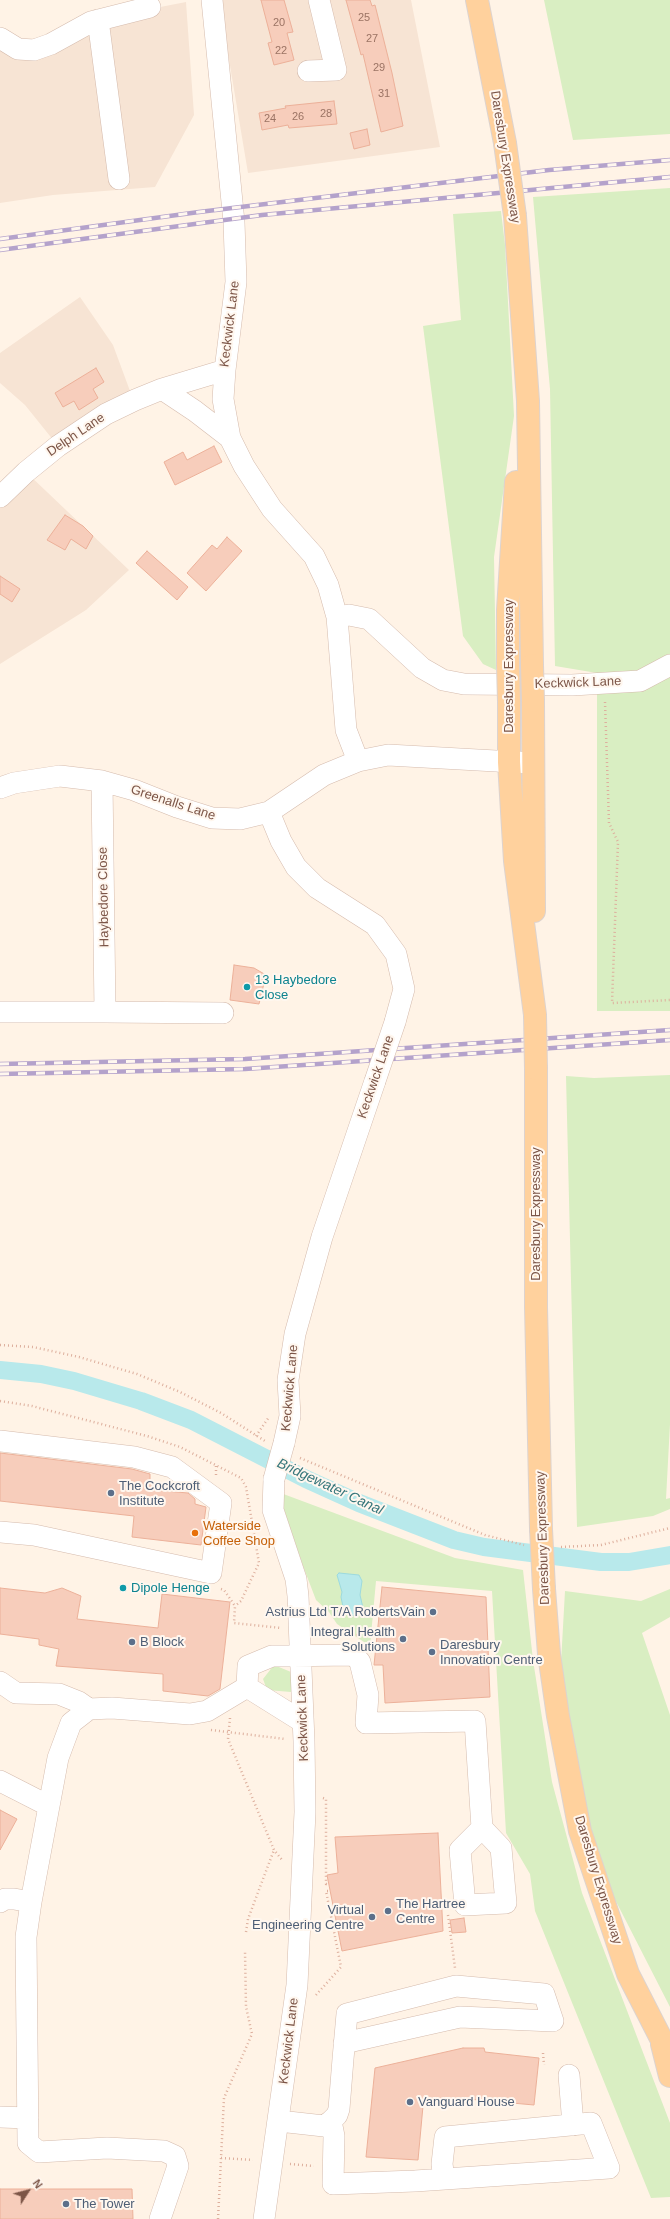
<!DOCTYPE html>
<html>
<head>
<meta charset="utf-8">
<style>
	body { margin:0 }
	#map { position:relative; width:670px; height:2219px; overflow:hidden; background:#fff3e6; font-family:Arial,sans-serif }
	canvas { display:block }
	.north { position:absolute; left:8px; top:2171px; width:40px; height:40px; -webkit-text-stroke:3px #fff7ef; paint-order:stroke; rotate:54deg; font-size:11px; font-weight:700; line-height:16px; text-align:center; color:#7c5547 }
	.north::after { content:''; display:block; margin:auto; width:14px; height:18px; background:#7c5547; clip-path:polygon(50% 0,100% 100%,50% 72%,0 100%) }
</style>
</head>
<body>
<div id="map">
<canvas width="670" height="2219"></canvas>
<div class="north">N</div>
</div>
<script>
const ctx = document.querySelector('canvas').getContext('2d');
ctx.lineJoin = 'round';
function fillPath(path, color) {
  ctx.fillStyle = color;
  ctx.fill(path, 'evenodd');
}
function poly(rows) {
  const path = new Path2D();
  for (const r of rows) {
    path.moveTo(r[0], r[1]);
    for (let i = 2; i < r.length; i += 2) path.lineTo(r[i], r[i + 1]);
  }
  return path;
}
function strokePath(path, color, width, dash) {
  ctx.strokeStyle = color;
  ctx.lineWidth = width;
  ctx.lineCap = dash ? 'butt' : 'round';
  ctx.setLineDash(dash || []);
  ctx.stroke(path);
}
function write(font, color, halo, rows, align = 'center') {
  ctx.font = font + ' Arial,sans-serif';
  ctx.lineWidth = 4;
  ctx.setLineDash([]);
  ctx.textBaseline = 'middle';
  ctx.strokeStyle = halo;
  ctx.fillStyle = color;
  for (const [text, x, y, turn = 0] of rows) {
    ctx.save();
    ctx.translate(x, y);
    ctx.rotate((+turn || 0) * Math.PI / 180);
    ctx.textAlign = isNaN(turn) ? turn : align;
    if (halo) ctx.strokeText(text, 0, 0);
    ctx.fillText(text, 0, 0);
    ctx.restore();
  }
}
fillPath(poly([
	[219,0,411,0,440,147,248,173],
	[186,2,194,115,155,187,53,195,0,203,0,42,17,52,150,9],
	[80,297,113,345,130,391,121,407,58,446,25,405,0,383,0,353],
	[26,472,129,570,86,610,0,664,0,497]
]), '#f7e4d4');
fillPath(poly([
	[544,0,670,0,670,134,573,140],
	[670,188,670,1011,597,1011,597,673,555,666,550,389,533,197],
	[501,211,505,245,514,416,494,557,496,670,483,664,463,636,423,326,461,320,453,214],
	[670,1075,670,1424,666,1499,670,1498,670,1509,653,1516,577,1527,566,1076,594,1078],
	[278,1492,455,1558,523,1570,533,1660,552,1782,582,1893,670,2123,670,2197,651,2198,535,1911,530,1874,506,1833,492,1591,376,1581,370,1646,337,1624,329,1612,316,1600,303,1566],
	[670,1589,670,1617,642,1633,670,1715,670,2007,580,1831,558,1716,565,1591,641,1601],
	[274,1665,291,1672,291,1692,267,1690,263,1679]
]), '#d9eec2');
const water = poly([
	[339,1573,359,1575,362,1581,360,1595,363,1608,356,1616,349,1615,343,1607,341,1597,342,1592,337,1575,339,1573]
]);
fillPath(water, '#b8e9eb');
strokePath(water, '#9ddade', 1);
strokePath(poly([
	[0,1370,41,1374,74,1381,141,1401,191,1420,306,1479,359,1503,454,1540,484,1547,601,1562,629,1562,670,1555]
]), '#b8e9eb', 18);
const building = poly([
	[261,0,284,0,293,32,287,33,294,60,274,65,268,43,272,42,261,0],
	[346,0,370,0,372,6,375,5,392,73,403,126,381,132,363,54,361,55,346,0],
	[334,101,337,124,289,128,288,125,262,130,259,113,286,108,285,106,334,101],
	[367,129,370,145,354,149,350,133,367,129],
	[96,368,104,382,93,389,98,398,79,410,74,401,63,407,55,393,96,368],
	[214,446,222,462,175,485,164,462,183,452,187,460,214,446],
	[65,515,83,526,93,536,86,549,71,539,65,550,47,540,65,515],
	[227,537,242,551,206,591,187,573,212,545,217,549,227,537],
	[147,551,188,587,177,600,136,563,147,551],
	[0,576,20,589,12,602,0,594,0,576],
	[234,965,254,968,266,975,259,1004,230,1000,234,965],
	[0,1453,132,1469,150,1474,150,1483,155,1483,154,1490,188,1493,195,1499,195,1504,206,1507,201,1545,132,1537,134,1516,0,1501,0,1453],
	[382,1587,486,1597,490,1697,385,1703,383,1665,374,1665,382,1587],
	[0,1588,45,1593,62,1588,81,1596,77,1619,158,1628,162,1594,230,1602,220,1689,208,1696,163,1691,163,1674,56,1666,59,1649,39,1645,39,1639,0,1634,0,1588],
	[0,1810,17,1819,0,1850,0,1810],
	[438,1833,443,1931,342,1951,327,1875,338,1873,335,1837,438,1833],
	[464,1918,466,1932,452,1933,450,1920,464,1918],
	[463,2048,484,2048,485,2052,539,2058,534,2105,468,2099,423,2106,418,2160,366,2157,375,2068,463,2048],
	[0,2189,132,2189,133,2219,0,2219,0,2189]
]);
fillPath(building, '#f7cdbb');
strokePath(building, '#ecb099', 1);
const minor = poly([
	[212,0,234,222,236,282,225,370,223,399,230,438,244,466,272,509,314,556,328,585,337,617,346,730,358,761],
	[98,20,119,179],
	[0,38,18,49,34,50,51,44,91,22,150,7],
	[308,71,336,70,319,0],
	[162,389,195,411,230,438],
	[0,497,26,472,58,446,106,414,135,400,162,389,225,370],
	[337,617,349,615,369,619,422,668,443,680,464,684,572,685,640,681,670,665],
	[0,788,14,783,60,776,102,781,134,790,177,807,212,818,240,819,269,812,324,775,358,761,388,755,532,763],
	[269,812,281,841,296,867,317,888,375,925,396,954,404,989,395,1022],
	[0,1012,105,1012,102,781],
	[105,1012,223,1013],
	[0,1441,134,1457,172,1467,221,1503,211,1573,34,1535,0,1532],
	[284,1443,290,1416,288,1380,295,1334,322,1237,375,1081],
	[0,1682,16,1693,59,1694,79,1702,89,1709],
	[247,1687,248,1666,272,1656,354,1655,360,1662,368,1695,366,1723,475,1721,482,1828,501,1848,506,1903,465,1905,460,1850,482,1828],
	[247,1687,303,1722],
	[0,1781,49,1806],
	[0,1902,5,1899,14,1899,31,1902,58,1758,71,1723,89,1709,112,1708,190,1714,207,1711,247,1687],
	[31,1902,26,1937,28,2143,39,2152,107,2148,164,2151,175,2156,178,2166,160,2219],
	[344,2043,460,2017,553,2021,544,1994,456,1986,347,2014,343,2059,339,2109,337,2115,331,2121,334,2136,333,2184,415,2181,609,2168,591,2123,445,2137,442,2164,444,2179],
	[569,2075,573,2125],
	[0,2117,28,2118],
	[279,2121,324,2126,331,2121],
	[264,2219,297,1985,305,1812,304,1741,298,1596,296,1579,273,1510,274,1479]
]);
const major = poly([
	[477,0,505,143],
	[515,216,528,401,532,665],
	[508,664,508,610,516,482],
	[533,701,534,911],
	[509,702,509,762,515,861,535,1015],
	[536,1069,536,1307,541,1529],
	[544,1589,549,1654,558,1716,580,1831,628,1974,670,2056],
	[662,2044,670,2076]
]);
strokePath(minor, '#d5bbad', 22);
strokePath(major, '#ddd3cf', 24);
strokePath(poly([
	[605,702,609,823,618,842,612,1003,670,1000],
	[0,1345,33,1347,79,1357,137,1374,180,1392,221,1413,265,1441],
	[0,1401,32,1406,147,1436,180,1447,241,1478,246,1487,259,1563,241,1601,235,1606],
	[256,1436,269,1417],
	[300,1458,485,1535,524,1545],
	[216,1475,216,1465],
	[561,1547,601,1545,670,1528],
	[221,1589,224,1590,235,1606,234,1623,281,1628],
	[318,1632,351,1634],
	[356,1635,377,1636],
	[230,1718,228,1739,274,1850,283,1861],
	[211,1730,285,1739],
	[323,1798,326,1799,326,1884,329,1884],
	[448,1915,455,1968],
	[246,1932,248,1919,274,1850],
	[316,1995,341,1967,326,1891,331,1891],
	[543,2053,544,2065],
	[221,2158,253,2160],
	[290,2164,314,2166],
	[218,2219,224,2098,252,2034,246,2007,245,1951]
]), '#ddaf9d', 2.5, [1, 3]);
strokePath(minor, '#fff', 21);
strokePath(major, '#ffd19d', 22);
const rail = poly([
	[0,239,199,212,549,170,670,160],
	[0,250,262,215,670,177],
	[0,1064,245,1059,670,1030],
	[0,1074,245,1069,670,1040]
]);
strokePath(rail, '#b4a2cb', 4.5);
strokePath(rail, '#fff7ef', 3, [9]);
const minorBridge = poly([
	[375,1081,395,1022],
	[274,1479,284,1443]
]);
const majorBridge = poly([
	[505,143,515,216],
	[508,664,509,702],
	[532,665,533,701],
	[535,1015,536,1069],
	[541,1529,544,1589]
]);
strokePath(minorBridge, '#d5bbad', 22, []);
strokePath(majorBridge, '#ddd3cf', 24, []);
strokePath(minorBridge, '#fff', 21);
strokePath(majorBridge, '#ffd19d', 22);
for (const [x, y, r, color] of [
	[247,987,4,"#0f9aa8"],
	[111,1493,4,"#5c6f8a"],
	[195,1533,4,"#e8710a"],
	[123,1588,4,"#0f9aa8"],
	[433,1612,4,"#5c6f8a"],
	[403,1639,4,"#5c6f8a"],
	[132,1642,4,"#5c6f8a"],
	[432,1652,4,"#5c6f8a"],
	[388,1911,4,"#5c6f8a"],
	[372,1917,4,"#5c6f8a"],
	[410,2102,4,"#5c6f8a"],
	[66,2204,4,"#5c6f8a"]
]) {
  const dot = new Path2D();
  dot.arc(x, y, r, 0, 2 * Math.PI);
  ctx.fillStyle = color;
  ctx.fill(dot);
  strokePath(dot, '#fff7ef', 1.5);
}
write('11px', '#9b7364', null, [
	["25",364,18],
	["20",279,23],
	["27",372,39],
	["22",281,51],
	["29",379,68],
	["31",384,94],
	["28",326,114],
	["26",298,117],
	["24",270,119]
]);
write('13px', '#7c5547', '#fff7ef', [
	["Daresbury Expressway",505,157,81],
	["Keckwick Lane",230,324,-83],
	["Delph Lane",76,435,-34],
	["Daresbury Expressway",509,666,-90],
	["Keckwick Lane",578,683,-2],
	["Greenalls Lane",173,803,18],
	["Haybedore Close",104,897,-91],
	["Keckwick Lane",376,1077,-71],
	["Daresbury Expressway",536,1214,-90],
	["Keckwick Lane",290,1388,-85],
	["Daresbury Expressway",543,1538,-92],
	["Keckwick Lane",303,1718,-92],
	["Daresbury Expressway",598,1880,73],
	["Keckwick Lane",289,2041,-83]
]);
write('13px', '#0d838f', '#fff7ef', [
	["13 Haybedore",255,980],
	["Close",255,995],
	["Dipole Henge",131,1588]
], 'left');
write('13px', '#4e5e75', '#fff7ef', [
	["The Cockcroft",119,1486],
	["Institute",119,1501],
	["Astrius Ltd T/A RobertsVain",425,1612,"right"],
	["Integral Health",395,1632,"right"],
	["Solutions",395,1647,"right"],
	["B Block",140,1642],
	["Daresbury",440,1645],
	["Innovation Centre",440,1660],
	["The Hartree",396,1904],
	["Centre",396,1919],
	["Virtual",364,1910,"right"],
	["Engineering Centre",364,1925,"right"],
	["Vanguard House",418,2102],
	["The Tower",74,2204]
], 'left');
write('13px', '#c56008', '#fff7ef', [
	["Waterside",203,1526],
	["Coffee Shop",203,1541]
], 'left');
write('italic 14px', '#36767b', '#fff7ef', [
	["Bridgewater Canal",330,1487,25]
]);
</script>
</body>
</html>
